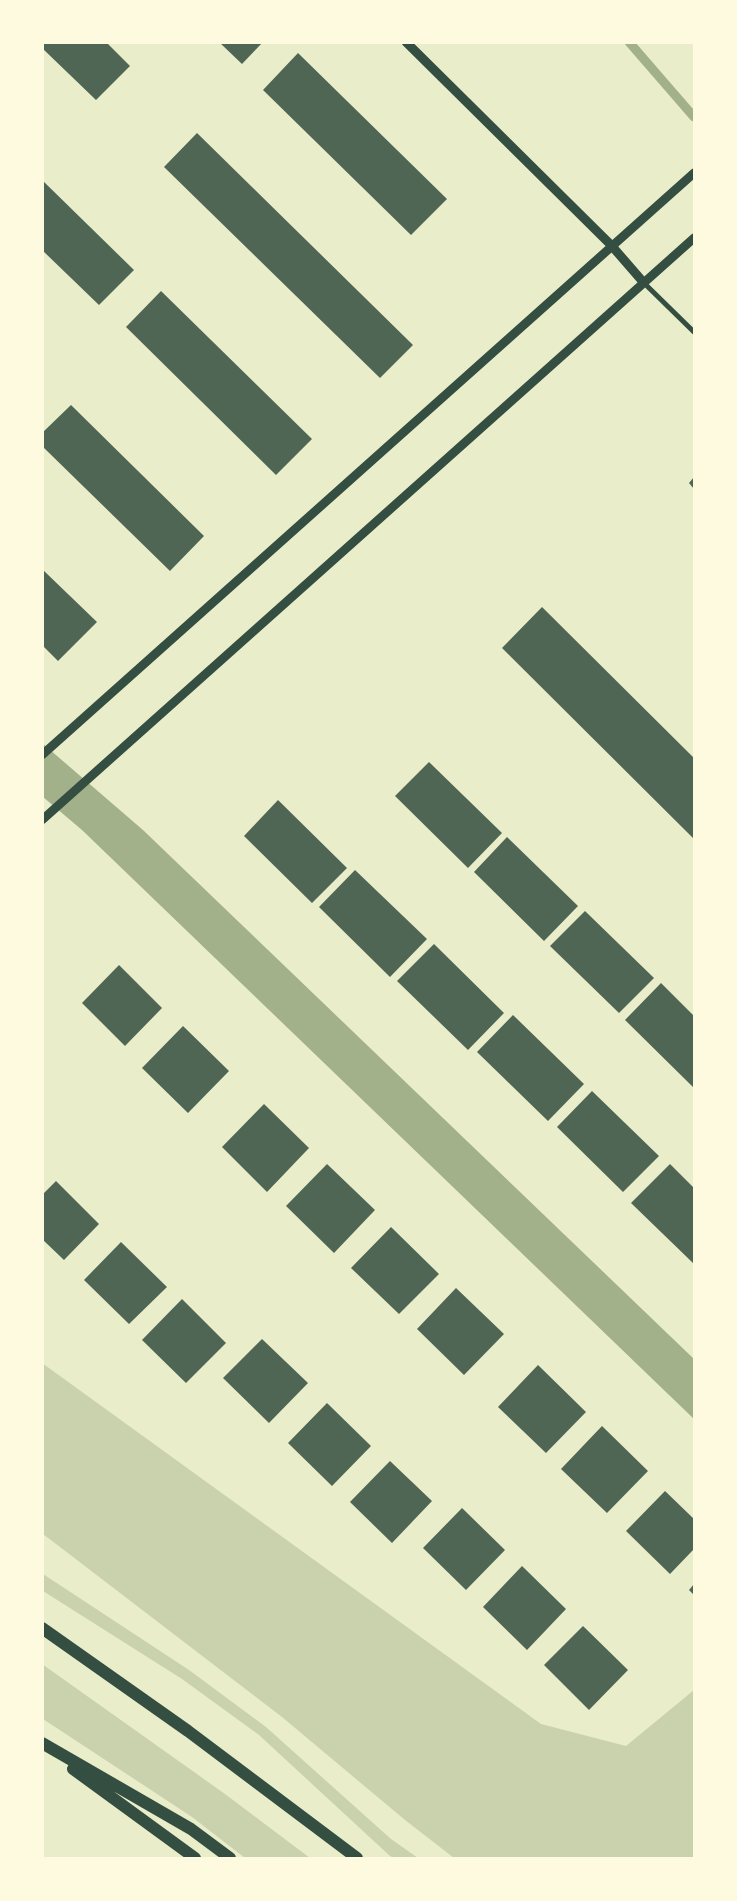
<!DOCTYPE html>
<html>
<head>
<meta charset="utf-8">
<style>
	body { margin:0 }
	#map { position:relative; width:737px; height:1901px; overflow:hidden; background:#e9edc9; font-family:"Source Sans 3",sans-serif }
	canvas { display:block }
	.frame { position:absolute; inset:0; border:44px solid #fefae0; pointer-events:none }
</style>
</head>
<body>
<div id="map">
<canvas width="737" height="1901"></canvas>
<div class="frame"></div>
</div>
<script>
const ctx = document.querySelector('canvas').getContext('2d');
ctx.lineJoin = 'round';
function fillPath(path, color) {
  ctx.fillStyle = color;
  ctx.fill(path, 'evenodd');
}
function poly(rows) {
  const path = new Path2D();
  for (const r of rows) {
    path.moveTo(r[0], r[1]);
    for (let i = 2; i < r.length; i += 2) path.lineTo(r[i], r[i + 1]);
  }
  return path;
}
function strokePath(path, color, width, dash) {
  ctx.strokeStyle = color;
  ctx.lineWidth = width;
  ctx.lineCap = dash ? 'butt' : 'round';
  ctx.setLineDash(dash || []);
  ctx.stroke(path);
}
fillPath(poly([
	[42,1363,541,1724,626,1746,694,1690,694,1858,454,1858,405,1820,282,1717,43,1534],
	[43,1574,189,1670,266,1727,391,1839,418,1858,394,1858,390,1856,259,1735,182,1679,43,1591],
	[42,1664,225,1794,310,1858,245,1858,192,1817,43,1719]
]), '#cad2ad');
fillPath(poly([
	[42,743,143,830,694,1359,694,1419,82,830,43,797]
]), '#a3b18a');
strokePath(poly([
	[629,42,694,117]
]), '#a3b18a', 9);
fillPath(poly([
	[42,42,106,42,130,66,96,100,42,48],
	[219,42,263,42,242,64],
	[298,53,447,199,411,235,263,90],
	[197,133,413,345,380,378,164,167],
	[42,180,134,270,99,305,42,250],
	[161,291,312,439,276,475,126,327],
	[71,405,204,536,170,571,42,446,42,433],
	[694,477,694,489,689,483],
	[42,569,97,622,58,661,42,645],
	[542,607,694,758,694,836,693,838,502,648],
	[429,762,502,833,468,868,395,796],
	[278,800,347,868,312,903,244,836],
	[507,837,578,906,544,941,474,872],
	[355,870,427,939,390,977,319,907],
	[585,911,654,978,619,1013,550,946],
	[434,944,504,1013,468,1050,397,981],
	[119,965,162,1008,125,1046,82,1003],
	[661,983,694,1016,694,1088,625,1020],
	[513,1015,584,1084,548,1121,477,1052],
	[183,1026,229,1071,188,1113,142,1068],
	[592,1091,659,1156,623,1192,557,1127],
	[264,1104,309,1148,267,1192,222,1147],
	[327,1164,375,1210,334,1253,286,1206],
	[670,1164,694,1188,694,1264,631,1203],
	[56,1181,99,1224,64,1260,42,1239,42,1195],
	[391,1227,439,1274,399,1314,351,1268],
	[121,1242,167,1287,129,1324,84,1280],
	[456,1288,504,1334,464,1375,417,1329],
	[182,1299,226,1343,186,1383,142,1340],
	[262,1339,308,1383,269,1423,223,1378],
	[538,1365,586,1412,546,1453,498,1407],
	[327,1403,371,1446,332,1486,288,1443],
	[602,1426,648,1471,607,1513,561,1469],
	[390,1461,432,1501,392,1543,350,1502],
	[665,1491,694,1519,694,1549,670,1574,626,1531],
	[462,1508,505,1550,466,1590,423,1548],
	[522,1566,566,1609,527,1650,483,1607],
	[694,1584,694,1595,689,1590],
	[583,1626,628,1670,589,1710,544,1665]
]), '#4f6655');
strokePath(poly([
	[644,283,694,332]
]), '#344e41', 5);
strokePath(poly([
	[406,42,611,245,644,283],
	[42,755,694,173],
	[42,820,694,238]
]), '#344e41', 9);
strokePath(poly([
	[42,1628,188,1731,357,1858],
	[42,1743,191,1829,230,1858],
	[73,1769,195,1858]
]), '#344e41', 12);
</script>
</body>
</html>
